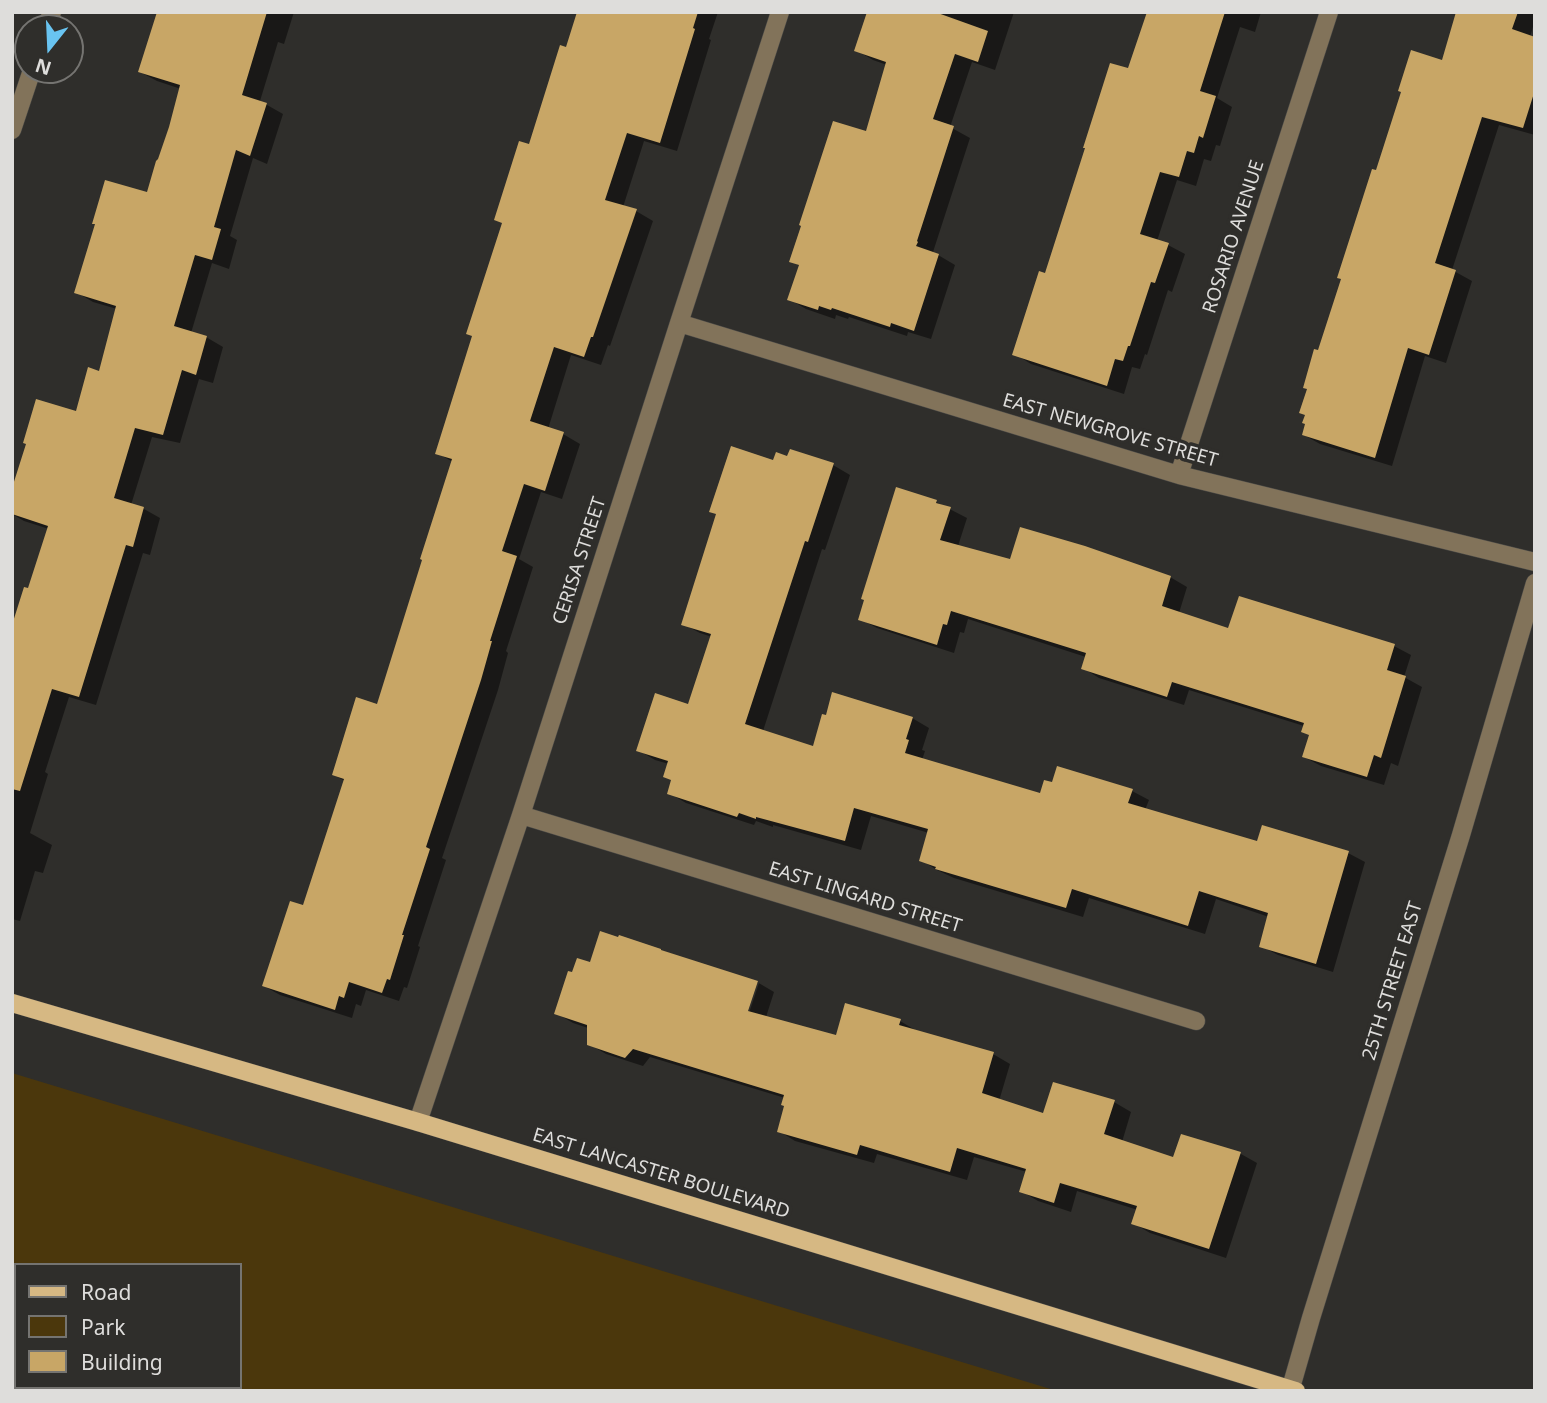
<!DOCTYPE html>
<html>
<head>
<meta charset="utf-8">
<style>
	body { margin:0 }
	#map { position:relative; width:1547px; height:1403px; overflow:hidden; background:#2f2e2b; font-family:"Noto Sans",sans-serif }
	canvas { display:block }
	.frame { position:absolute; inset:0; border:14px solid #dedddb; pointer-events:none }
	.legend { position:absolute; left:14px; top:1263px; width:228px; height:126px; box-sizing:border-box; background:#2f2e2b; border:2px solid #757471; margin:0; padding:9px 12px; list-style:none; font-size:21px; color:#dedddb }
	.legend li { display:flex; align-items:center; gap:14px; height:35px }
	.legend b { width:35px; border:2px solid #757471 }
	.north { position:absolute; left:14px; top:14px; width:70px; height:70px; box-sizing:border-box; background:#2f2e2b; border:2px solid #757471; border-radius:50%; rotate:198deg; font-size:19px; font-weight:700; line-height:28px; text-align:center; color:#dedddb }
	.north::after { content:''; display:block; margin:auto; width:24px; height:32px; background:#69c4f1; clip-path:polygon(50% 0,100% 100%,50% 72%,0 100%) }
</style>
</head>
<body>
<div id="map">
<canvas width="1547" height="1403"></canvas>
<div class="frame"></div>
<ul class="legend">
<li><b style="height:9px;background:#d6b883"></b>Road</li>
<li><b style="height:19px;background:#4b370c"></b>Park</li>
<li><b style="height:19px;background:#c8a666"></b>Building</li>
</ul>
<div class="north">N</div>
</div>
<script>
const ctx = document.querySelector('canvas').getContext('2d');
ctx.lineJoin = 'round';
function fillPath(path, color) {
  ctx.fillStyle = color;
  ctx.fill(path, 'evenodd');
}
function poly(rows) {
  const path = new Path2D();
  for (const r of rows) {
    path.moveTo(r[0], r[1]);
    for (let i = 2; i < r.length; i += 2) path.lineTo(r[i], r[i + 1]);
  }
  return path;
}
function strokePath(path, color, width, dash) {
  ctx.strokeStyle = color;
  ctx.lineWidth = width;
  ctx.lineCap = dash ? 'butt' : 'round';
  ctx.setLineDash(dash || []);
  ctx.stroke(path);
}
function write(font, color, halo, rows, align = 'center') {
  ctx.font = font + ' "Noto Sans",sans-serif';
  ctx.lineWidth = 7;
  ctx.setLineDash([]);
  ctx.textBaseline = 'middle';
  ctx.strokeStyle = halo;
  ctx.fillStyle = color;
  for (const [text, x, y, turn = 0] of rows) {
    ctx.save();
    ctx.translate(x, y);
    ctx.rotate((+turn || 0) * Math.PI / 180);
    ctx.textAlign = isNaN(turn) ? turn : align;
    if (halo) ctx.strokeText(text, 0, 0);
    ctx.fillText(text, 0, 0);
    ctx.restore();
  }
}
fillPath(poly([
	[12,1073,1057,1391,12,1391],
	[16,1265,240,1265,240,1387,16,1387]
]), '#4b370c');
fillPath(poly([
	[167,12,294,12,284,44,278,42,260,101,283,114,267,164,253,158,230,236,237,240,229,269,212,263,191,333,206,337,223,347,213,383,199,379,180,443,152,437,131,505,144,509,160,518,150,555,143,553,96,705,69,697,45,772,48,774,30,833,52,845,43,873,35,871,20,921,12,919,12,630,29,591,49,529,24,521,12,514,12,494,77,413,100,373,117,309,93,302,76,292,148,195,160,160,181,89,157,81,140,72],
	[579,12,718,12,709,39,711,40,677,151,644,141,623,207,636,211,653,221,610,346,608,345,601,365,571,355,548,429,563,434,580,444,562,499,541,492,519,559,533,567,506,651,508,653,498,690,442,858,446,860,418,946,420,947,407,988,404,987,399,1001,366,990,361,1006,356,1004,352,1018,280,995,264,986,304,908,345,781,334,775,378,706,453,462,437,453,474,337,504,224,496,219,530,147,567,49],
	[869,12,1014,12,995,70,972,62,950,127,970,138,933,252,955,265,931,339,908,332,907,336,849,317,848,319,836,315,835,319,806,309,789,299,800,266,791,261,867,133,887,65,873,60,856,50],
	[1149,12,1261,12,1255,32,1240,27,1217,98,1232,107,1220,146,1216,145,1211,161,1204,159,1196,186,1177,180,1157,241,1168,245,1185,254,1172,292,1168,290,1147,355,1145,354,1140,369,1132,367,1124,394,1031,364,1015,354,1130,71],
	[1458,12,1535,12,1535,20,1530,37,1535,38,1535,135,1499,125,1452,270,1472,281,1446,363,1425,356,1392,466,1320,444,1304,435,1319,352,1377,173,1443,63],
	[791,451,833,465,850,475,825,550,822,549,763,731,814,748,912,718,929,728,922,750,925,751,922,760,1041,795,1132,791,1149,800,1145,810,1258,843,1348,853,1365,862,1333,972,1278,955,1261,946,1269,917,1216,899,1205,934,1089,898,1083,917,954,878,937,870,921,860,929,833,871,816,861,850,773,825,773,827,756,821,754,825,686,803,669,793,673,781,669,764,655,760,638,750,690,706,712,637,700,633,683,624,774,462,788,458],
	[936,502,967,518,958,546,1011,561,1170,577,1187,587,1179,613,1230,630,1394,646,1411,655,1404,677,1422,687,1398,766,1391,763,1384,785,1321,766,1304,757,1310,736,1304,726,1189,690,1184,705,1099,678,1083,668,1086,657,968,619,964,633,960,632,954,653,877,628,860,619],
	[591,964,757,982,774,992,766,1017,837,1037,900,1021,917,1031,993,1054,1010,1064,999,1101,1044,1115,1114,1102,1131,1112,1122,1142,1174,1159,1182,1136,1241,1154,1257,1163,1226,1258,1150,1233,1133,1223,1138,1210,1077,1191,1071,1212,1038,1201,1021,1191,1027,1172,974,1157,967,1180,877,1154,874,1163,795,1141,779,1131,786,1105,785,1098,650,1057,643,1066,606,1054,589,1044,588,1028,573,1023,556,1013,573,974],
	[755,983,759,983,747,1019,744,1018]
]), '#0007');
fillPath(poly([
	[157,12,267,12,242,95,267,103,250,156,236,150,214,227,221,229,212,260,195,255,174,326,207,336,196,375,182,370,163,435,135,428,114,498,144,507,133,547,126,545,79,697,52,689,20,791,12,789,12,625,24,587,28,588,48,526,12,514,12,488,26,444,23,443,36,399,76,411,88,367,99,371,116,306,74,293,95,224,92,224,105,180,147,192,156,161,158,159,169,127,180,85,138,72],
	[577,12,698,12,693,28,695,29,660,143,627,133,605,200,637,209,593,337,591,337,584,357,554,347,530,421,564,432,545,491,524,484,502,551,517,556,490,641,492,641,481,680,426,847,430,849,402,935,404,935,390,980,387,979,382,993,349,982,344,998,339,996,335,1010,262,986,290,901,303,905,344,779,332,775,356,697,377,704,422,560,420,559,452,459,435,454,472,336,466,334,502,223,494,220,519,141,529,144,560,45,566,47],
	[867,12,935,12,988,31,978,62,955,54,933,119,954,126,917,241,918,242,916,246,939,254,914,331,891,323,890,327,832,308,831,310,819,306,818,310,787,300,799,265,789,262,801,226,799,225,833,121,866,131,886,62,854,51],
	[1147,12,1225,12,1200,91,1216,96,1203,138,1199,136,1194,153,1187,151,1179,177,1160,172,1140,234,1169,243,1155,283,1151,282,1130,346,1128,346,1123,361,1115,359,1107,386,1012,355,1039,271,1045,273,1085,148,1083,148,1110,63,1128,68],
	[1456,12,1518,12,1512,29,1535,37,1535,90,1523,128,1482,117,1435,263,1456,270,1429,355,1408,348,1375,458,1302,435,1305,424,1302,423,1305,415,1299,413,1307,389,1303,388,1314,349,1318,350,1341,279,1337,278,1372,169,1376,170,1401,92,1398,91,1411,50,1442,60],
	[731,446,773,460,776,452,787,456,790,449,834,463,808,542,805,541,745,724,813,746,822,714,826,715,832,692,913,717,906,739,909,740,905,753,1040,793,1044,780,1052,782,1057,766,1133,789,1128,803,1257,841,1262,825,1349,851,1316,964,1259,947,1268,913,1199,891,1188,926,1072,889,1066,908,935,869,936,867,919,861,928,829,854,808,845,841,756,817,756,819,739,813,737,817,667,794,671,780,663,777,668,761,636,751,655,693,688,704,711,634,681,625,716,514,709,512],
	[896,487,937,500,936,503,951,507,940,540,1010,559,1020,527,1085,546,1171,576,1162,606,1228,628,1239,596,1395,644,1387,670,1406,676,1381,758,1374,755,1367,777,1302,757,1309,735,1301,732,1304,723,1172,682,1167,697,1081,669,1086,653,951,611,947,625,943,624,937,645,858,620,864,600,861,599],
	[600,931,618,937,619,935,661,949,661,950,758,981,748,1011,836,1035,845,1003,901,1019,899,1025,994,1052,982,1093,1043,1113,1053,1082,1115,1100,1104,1134,1173,1157,1181,1134,1241,1152,1209,1249,1131,1224,1137,1206,1060,1183,1054,1203,1019,1192,1026,1169,957,1148,950,1172,860,1145,857,1155,777,1132,784,1106,781,1105,784,1095,633,1049,625,1058,587,1045,587,1025,554,1014,568,971,572,972,577,958,590,962]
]), '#c8a666');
const minor = poly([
	[46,28,52,12],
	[12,130,32,70],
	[679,323,1179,475,1535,562],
	[1179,475,1329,12],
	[521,815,1196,1021],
	[418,1122,521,815,679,323,780,12],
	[1290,1391,1311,1318,1461,835,1535,583]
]);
const major = poly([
	[12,1003,418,1122,1296,1391]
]);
strokePath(minor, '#4b4a47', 19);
strokePath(major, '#4b4a47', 19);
strokePath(minor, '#82735a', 18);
strokePath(major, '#d6b883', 18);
write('19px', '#dedddb', '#2f2e2b', [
	["ROSARIO AVENUE",1234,237,-72],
	["EAST NEWGROVE STREET",1110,431,16],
	["CERISA STREET",580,561,-72],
	["EAST LINGARD STREET",865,898,17],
	["25TH STREET EAST",1393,981,-73],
	["EAST LANCASTER BOULEVARD",661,1174,17]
]);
</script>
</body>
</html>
